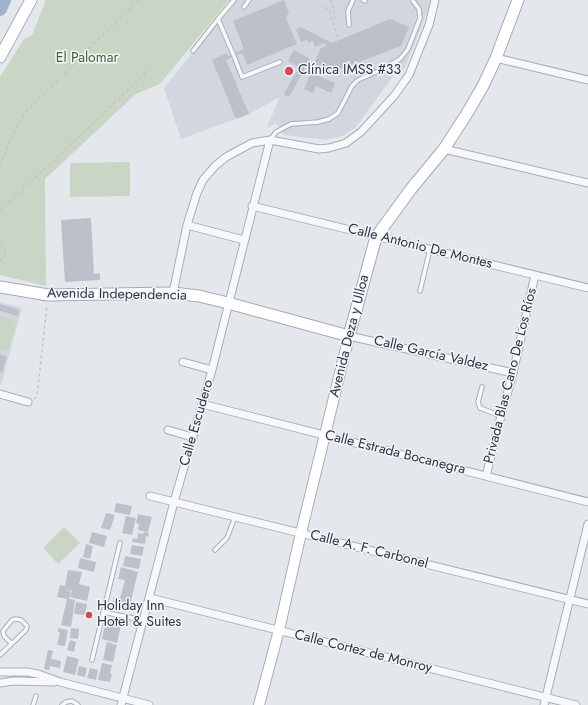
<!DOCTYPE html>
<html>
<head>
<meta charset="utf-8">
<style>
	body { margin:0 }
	canvas { display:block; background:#e4e7ec }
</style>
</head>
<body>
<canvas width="588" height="705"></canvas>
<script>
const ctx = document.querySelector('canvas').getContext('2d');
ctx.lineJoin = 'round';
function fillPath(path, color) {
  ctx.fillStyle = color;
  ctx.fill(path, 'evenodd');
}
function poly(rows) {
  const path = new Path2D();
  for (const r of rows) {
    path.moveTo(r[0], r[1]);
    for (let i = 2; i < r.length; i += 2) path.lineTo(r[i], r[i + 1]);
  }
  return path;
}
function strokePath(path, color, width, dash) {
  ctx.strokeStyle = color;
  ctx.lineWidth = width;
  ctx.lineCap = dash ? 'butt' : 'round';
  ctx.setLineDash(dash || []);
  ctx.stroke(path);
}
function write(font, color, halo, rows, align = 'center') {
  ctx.font = font + ' Jost,sans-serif';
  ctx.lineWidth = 3;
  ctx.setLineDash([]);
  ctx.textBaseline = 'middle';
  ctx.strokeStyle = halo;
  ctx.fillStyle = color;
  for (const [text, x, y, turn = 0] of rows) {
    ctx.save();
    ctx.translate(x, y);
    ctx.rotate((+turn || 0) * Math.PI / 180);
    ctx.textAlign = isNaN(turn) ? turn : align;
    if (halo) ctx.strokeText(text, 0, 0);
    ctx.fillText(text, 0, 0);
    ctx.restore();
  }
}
fillPath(poly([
	[235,0,432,0,405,68,394,75,355,128,342,136,326,140,284,135,276,123,266,129,280,97,249,114,181,139,164,88],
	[0,302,22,308,1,385,0,385]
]), '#d2d6de');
fillPath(poly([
	[46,0,229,0,160,84,136,94,45,179,46,286,0,275,0,77,24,39,32,35],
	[130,162,130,196,70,197,70,163],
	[0,316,16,320,8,351,0,349],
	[64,527,80,543,58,564,43,548]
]), '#c9d6c5');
strokePath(poly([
	[0,9,4,0]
]), '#9fb4cc', 14);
fillPath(poly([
	[284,0,289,13,286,18,297,44,247,65,242,53,226,60,249,114,236,119,212,60,227,53,228,56,244,49,233,21],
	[390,19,409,27,401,46,328,74,312,67,321,48,326,46,325,43,315,47,313,41,308,43,307,40,301,42,296,29,301,27,332,43],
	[294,50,310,59,289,97,284,94,299,67,288,61],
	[311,73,335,83,331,93,316,86,313,93,304,89],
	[91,218,94,274,100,273,100,280,65,282,61,220],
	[0,304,19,310,18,316,0,311],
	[0,354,7,357,2,373,0,372],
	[116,503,132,506,130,515,114,512],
	[106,513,115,515,110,530,101,528],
	[138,514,152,517,148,532,138,530,139,524,136,523],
	[126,516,136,518,132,535,122,533],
	[92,532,107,536,104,547,89,543],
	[144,532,149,533,148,537,146,536,145,544,132,542,133,538,137,539,138,533,143,534],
	[86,544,93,546,90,559,83,557],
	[132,545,144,547,142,556,130,554],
	[125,556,141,559,139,569,123,566],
	[80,558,96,562,94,572,78,568],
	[121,567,138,572,129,609,112,605,114,597,120,598,125,580,118,579],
	[68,570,82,572,79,584,90,587,87,601,70,597,72,591,64,589,71,592,69,599,75,600,71,627,61,625,67,599,57,597,60,585,65,586],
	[76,602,87,604,85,615,74,614],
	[115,619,122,621,117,643,102,639,106,620,114,622],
	[58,628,68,630,65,646,57,645,60,632,58,632],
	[71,628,79,629,78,639,70,638],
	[70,640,76,642,74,652,67,650],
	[107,642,117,645,113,662,103,660],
	[48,650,53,651,51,659,61,661,60,668,50,666,49,670,44,669],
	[67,656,79,659,75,675,63,672],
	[102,663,112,665,110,674,112,674,110,682,98,680],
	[79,666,87,668,85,677,77,675],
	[90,668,98,670,96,680,87,678]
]), '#bbc0ca');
const service = poly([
	[363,0,365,1],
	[244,7,249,0],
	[349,25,348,11,353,0],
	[193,51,218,19],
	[233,54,218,19,234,0],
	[234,56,242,77,280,62],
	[270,140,276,132,291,124,318,122,329,119,338,113,352,86,358,80,383,69,400,59,408,49,420,18,419,9,413,1],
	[420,291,430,249],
	[482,387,478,402,480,408,501,416],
	[215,550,227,538,235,517],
	[103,612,143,620],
	[0,655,26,630,27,626,21,620,16,619,12,620,3,631,4,636,11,643],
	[92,660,120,543],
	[33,705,36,696],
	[62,705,66,702,72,701,78,705]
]);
const minor = poly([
	[496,58,588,80],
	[444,149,588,183],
	[252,206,588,288],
	[187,225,244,240],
	[173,293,187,225,197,193,203,180,215,166,226,157,252,143,270,140,319,149,329,148,346,143,361,132,394,96,409,75,429,25,435,0],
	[349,336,513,373],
	[183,362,212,370],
	[0,394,28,402],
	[202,404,588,502],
	[168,430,192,437],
	[486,476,501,416,513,373,535,275],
	[150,496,588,604],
	[150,598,576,705],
	[0,672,27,672,38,674,60,682,149,705],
	[0,683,13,681,54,682],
	[121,705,174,502,212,370,270,140],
	[544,705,588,524]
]);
const secondary = poly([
	[259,705,279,630,301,533,349,336]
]);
const primary = poly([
	[0,57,31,0],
	[0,287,48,295,173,293,199,296,228,303,349,336,376,237,411,189,444,149,466,115,483,86,496,58,518,0]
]);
strokePath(service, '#a9aeb7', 5.5);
strokePath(minor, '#a9aeb7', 9);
strokePath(secondary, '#a9aeb7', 12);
strokePath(primary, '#a3abb8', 13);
strokePath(poly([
	[330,0,333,3,333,9,336,19],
	[325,7,329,11,339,40],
	[0,166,11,138,25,113,138,0],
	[0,211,141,78,148,69],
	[0,245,4,247,6,253,5,256,0,261],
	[34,399,37,396,47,305]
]), '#c2c5cb', 1.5, [3, 3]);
strokePath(service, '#f7f8fa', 3.5);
strokePath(minor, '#f7f8fa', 7);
strokePath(secondary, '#fff', 10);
strokePath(primary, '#fff', 11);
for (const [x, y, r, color] of [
	[289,71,5,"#d1495b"],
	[89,615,4,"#d1495b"]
]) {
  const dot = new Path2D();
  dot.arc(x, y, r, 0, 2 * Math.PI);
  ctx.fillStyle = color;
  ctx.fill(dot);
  strokePath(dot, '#f4f6f9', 1.5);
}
write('14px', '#3f6138', '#f4f6f9', [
	["El Palomar",87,59]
]);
write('14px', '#2b3445', '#f4f6f9', [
	["Clínica IMSS #33",298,71],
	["Holiday Inn",97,607],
	["Hotel & Suites",97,623]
], 'left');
write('14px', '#2b3445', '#f4f6f9', [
	["Calle Antonio De Montes",420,247,14],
	["Avenida Independencia",117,295,1],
	["Avenida Deza y Ulloa",350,336,-76],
	["Calle García Valdez",431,354,13],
	["Privada Blas Cano De Los Ríos",511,376,-76],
	["Calle Escudero",197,423,-74],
	["Calle Estrada Bocanegra",395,453,14],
	["Calle A. F. Carbonel",369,550,14],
	["Calle Cortez de Monroy",363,652,14]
]);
</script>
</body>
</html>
